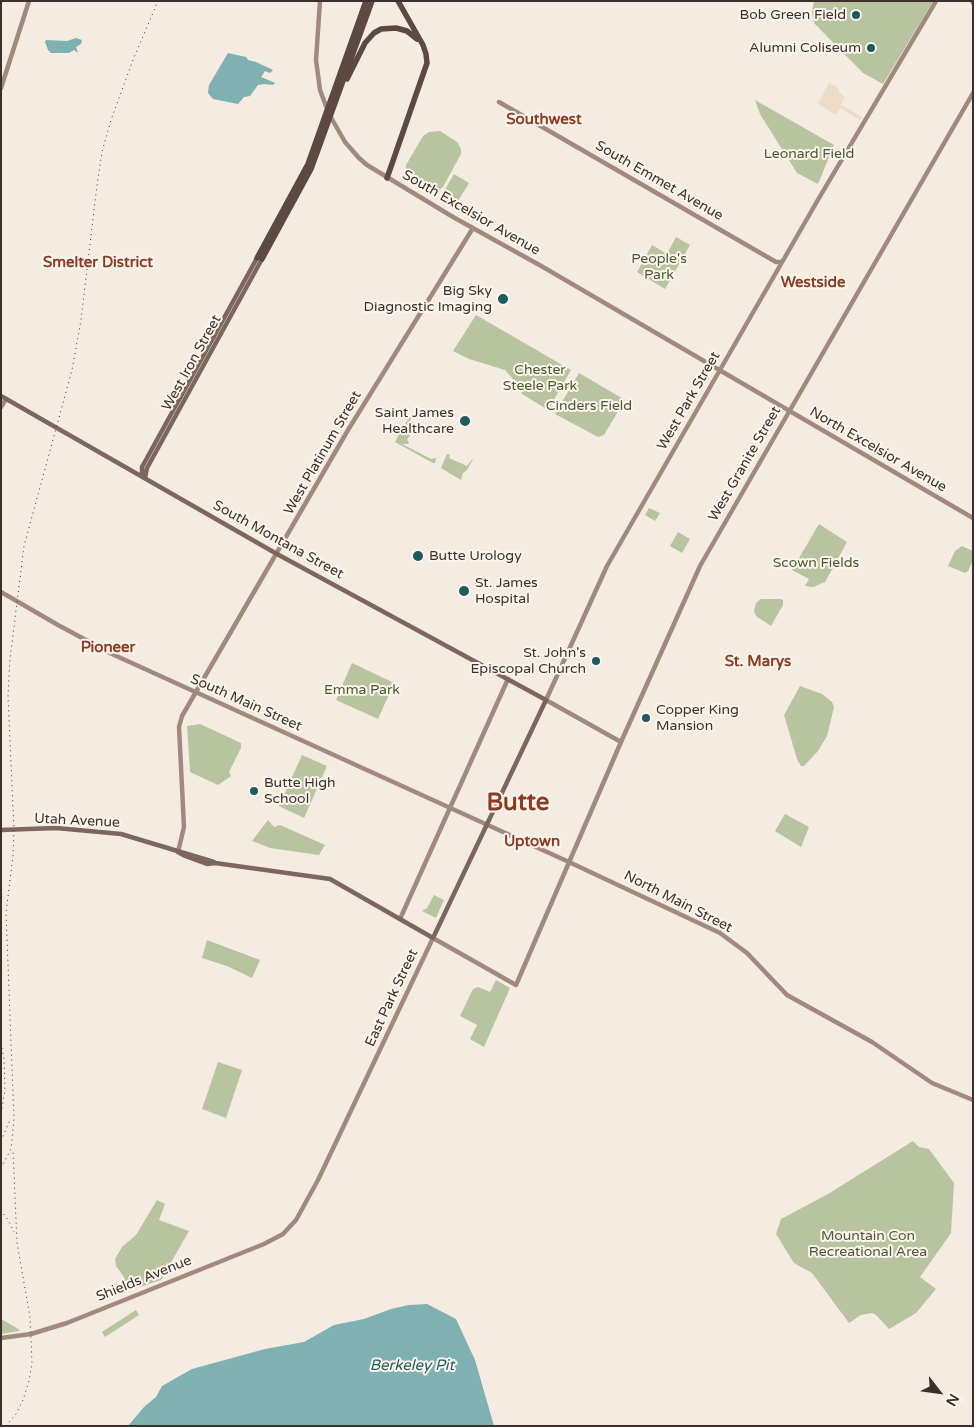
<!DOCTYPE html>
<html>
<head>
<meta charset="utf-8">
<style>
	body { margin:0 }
	#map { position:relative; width:974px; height:1427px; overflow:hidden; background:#f4ebe1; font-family:"Varela Round",sans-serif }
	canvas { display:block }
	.frame { position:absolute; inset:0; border:2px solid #3b302b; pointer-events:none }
	.north { position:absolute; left:914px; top:1367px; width:50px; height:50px; -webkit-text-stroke:4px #fbf5ee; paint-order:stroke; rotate:120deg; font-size:14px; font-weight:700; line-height:20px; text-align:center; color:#3b302b }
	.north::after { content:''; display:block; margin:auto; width:18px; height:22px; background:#3b302b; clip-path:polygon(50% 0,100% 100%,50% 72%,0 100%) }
</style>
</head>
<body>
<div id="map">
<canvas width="974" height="1427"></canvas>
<div class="frame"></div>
<div class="north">N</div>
</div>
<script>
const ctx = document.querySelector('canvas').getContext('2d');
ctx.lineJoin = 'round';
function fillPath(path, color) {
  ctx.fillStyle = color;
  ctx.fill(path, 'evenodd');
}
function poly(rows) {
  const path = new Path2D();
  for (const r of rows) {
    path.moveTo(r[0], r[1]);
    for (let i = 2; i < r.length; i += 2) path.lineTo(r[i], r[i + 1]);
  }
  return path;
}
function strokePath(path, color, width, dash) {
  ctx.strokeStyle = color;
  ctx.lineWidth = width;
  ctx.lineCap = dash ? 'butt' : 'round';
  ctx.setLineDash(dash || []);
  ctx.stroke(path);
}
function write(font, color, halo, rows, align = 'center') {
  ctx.font = font + ' "Varela Round",sans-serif';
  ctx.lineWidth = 4;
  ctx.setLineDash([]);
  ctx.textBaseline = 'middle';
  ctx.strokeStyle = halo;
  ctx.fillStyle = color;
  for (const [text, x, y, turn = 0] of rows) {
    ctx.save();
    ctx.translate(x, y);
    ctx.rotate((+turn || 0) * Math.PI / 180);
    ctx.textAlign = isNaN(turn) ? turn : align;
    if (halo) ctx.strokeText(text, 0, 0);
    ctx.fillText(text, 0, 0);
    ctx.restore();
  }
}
fillPath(poly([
	[814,1,932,1,932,3,883,84,863,73,814,23,812,12],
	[755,100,834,145,818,184,797,173,760,114],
	[440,131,457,142,461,149,461,154,443,187,439,190,427,192,408,178,406,171,406,165,423,136,429,132],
	[454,174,469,183,455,206,440,198],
	[676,237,690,245,665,289,637,272,652,245,667,254],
	[476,315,571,370,548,410,522,394,519,386,505,370,469,359,453,351],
	[579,373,625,400,604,435,598,437,555,414],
	[413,413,410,421,413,422,413,425,421,430,417,429,415,431,413,431,407,440,409,442,408,444,402,444,431,459,436,458,435,463,433,463,395,442,404,425],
	[447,454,450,455,449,458,467,466,474,457,467,470,463,473,461,480,441,468],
	[649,508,660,513,655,521,645,515],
	[819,524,847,542,825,582,813,587,805,586,809,579,792,570],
	[678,532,690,539,682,553,670,546],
	[962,546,973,551,973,560,968,571,965,573,948,566,955,551],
	[761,599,781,599,783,600,783,605,771,626,756,616,754,611,756,603],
	[352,663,394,683,378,719,336,700],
	[800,686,822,694,832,702,834,707,827,736,818,751,804,766,801,766,797,759,784,715],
	[200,724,241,743,241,748,229,772,231,776,218,785,190,772,187,726],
	[302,755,327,766,304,818,279,806],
	[785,814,809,827,801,847,775,831],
	[268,820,274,827,280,825,325,845,319,855,270,848,252,841],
	[434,895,444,900,436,918,422,911,427,908],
	[207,940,260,960,252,978,227,966,202,958],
	[496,980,510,988,484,1047,470,1039,477,1025,460,1016,473,989,478,987,490,992],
	[218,1062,242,1070,226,1118,202,1109],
	[913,1141,919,1147,929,1149,954,1183,951,1233,920,1277,936,1289,916,1313,889,1329,876,1315,872,1313,861,1315,849,1323,812,1273,794,1263,776,1234,781,1219,828,1194],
	[157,1200,165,1204,159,1220,189,1231,161,1280,131,1290,125,1287,124,1277,116,1266,115,1259,122,1247,136,1235],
	[136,1310,139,1315,105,1337,102,1332],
	[1,1319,20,1330,19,1331,1,1334]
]), '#b8c4a0');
fillPath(poly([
	[829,83,839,88,838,91,845,97,841,105,862,117,860,120,840,108,836,115,818,104]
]), '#ecdcc8');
fillPath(poly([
	[76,38,82,40,81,44,76,47,78,53,74,50,69,53,51,53,48,50,45,42,46,40,67,41],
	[228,53,246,57,248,60,256,62,273,70,270,73,265,71,261,77,275,83,273,85,265,84,258,85,250,96,244,97,238,104,213,99,208,93,209,85],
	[427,1304,456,1319,475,1360,494,1426,128,1426,144,1407,156,1397,162,1386,192,1369,265,1349,304,1342,334,1325,364,1319,391,1309,409,1305]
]), '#7fb0b2');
strokePath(poly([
	[320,1,316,60,320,90,329,114,345,142,359,158,367,165,453,217,543,267,973,518],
	[972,1,973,3],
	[1,88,29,1],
	[499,102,776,262,782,262],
	[1,407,6,399],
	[1,592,58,625,112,654,569,862,720,933,747,953,787,995,872,1042,932,1083,973,1100],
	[621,742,546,700,607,566,819,198,936,1],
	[178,852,184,827,179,727,182,716,348,430,473,228],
	[400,919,508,679],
	[1,1338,31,1334,67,1323,264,1244,283,1234,296,1220,318,1180,433,938,516,985,621,742,700,566,973,93]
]), '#a18a7d', 4.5);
strokePath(poly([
	[1,396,277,554,546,700,433,938,330,879,215,863,207,864,185,856,178,852],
	[142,476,142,467,257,258],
	[145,478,147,468,262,259],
	[1,830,56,828,121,834,214,862]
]), '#7d675c', 4.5);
strokePath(poly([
	[347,79,365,43,374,33,381,29,396,28,407,31,417,39],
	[387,178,427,63,426,54,423,45,398,1],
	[257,258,308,164,366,1],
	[262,259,311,169,372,1]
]), '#5c4a42', 5.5);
strokePath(poly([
	[1,1043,4,1059,5,1090,1,1114],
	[1,1141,10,1120],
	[1,1168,11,1149,14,1119,6,913,13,856,14,830,8,696,10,659,24,546,72,370,81,320,97,185,102,152,111,120,133,60,158,1],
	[1,1210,8,1220,14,1232],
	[6,1426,16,1414,23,1400,29,1381,32,1363,30,1317,17,1243,13,1149]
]), '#3b302b', 1, [1, 4]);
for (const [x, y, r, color] of [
	[856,15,5,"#1f5a5e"],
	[871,48,5,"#1f5a5e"],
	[503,299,6,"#1f5a5e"],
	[465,421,6,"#1f5a5e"],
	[418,556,6,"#1f5a5e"],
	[464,591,6,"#1f5a5e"],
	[596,661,5,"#1f5a5e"],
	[646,718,5,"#1f5a5e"],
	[254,791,5,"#1f5a5e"]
]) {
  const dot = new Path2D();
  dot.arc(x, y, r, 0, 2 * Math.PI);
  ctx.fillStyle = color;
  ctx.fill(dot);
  strokePath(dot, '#fbf5ee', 2);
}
write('14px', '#3b302b', '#fbf5ee', [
	["Bob Green Field",846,15],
	["Alumni Coliseum",861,48],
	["Big Sky",492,291],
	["Diagnostic Imaging",492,307],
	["Saint James",454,413],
	["Healthcare",454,429],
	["Butte Urology",429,556,"left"],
	["St. James",475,583,"left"],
	["Hospital",475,599,"left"],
	["St. John's",586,653],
	["Episcopal Church",586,669],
	["Copper King",656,710,"left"],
	["Mansion",656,726,"left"],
	["Butte High",264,783,"left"],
	["School",264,799,"left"]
], 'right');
write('14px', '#4a5a2e', '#fbf5ee', [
	["Leonard Field",809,154],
	["People's",659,259],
	["Park",659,275],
	["Chester",540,370],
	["Steele Park",540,386],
	["Cinders Field",589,406],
	["Scown Fields",816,563],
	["Emma Park",362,690],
	["Mountain Con",868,1236],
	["Recreational Area",868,1252]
]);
write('14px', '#3b302b', '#fbf5ee', [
	["South Emmet Avenue",659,181,30],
	["South Excelsior Avenue",471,213,30],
	["West Iron Street",192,363,-61],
	["West Park Street",689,401,-60],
	["North Excelsior Avenue",878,450,30],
	["West Platinum Street",323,453,-60],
	["West Granite Street",745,464,-60],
	["South Montana Street",278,540,29],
	["South Main Street",246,703,24],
	["Utah Avenue",77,821,3],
	["North Main Street",678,902,27],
	["East Park Street",392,998,-65],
	["Shields Avenue",144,1279,-22]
]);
write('bold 15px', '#8c3b22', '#fbf5ee', [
	["Southwest",544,120],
	["Smelter District",98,263],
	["Westside",813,283],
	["Pioneer",108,648],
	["St. Marys",758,662],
	["Uptown",532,842]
]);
write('italic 15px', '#1f5a5e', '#fbf5ee', [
	["Berkeley Pit",412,1366]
]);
write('bold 24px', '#8c3b22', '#fbf5ee', [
	["Butte",518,804]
]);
</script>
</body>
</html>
